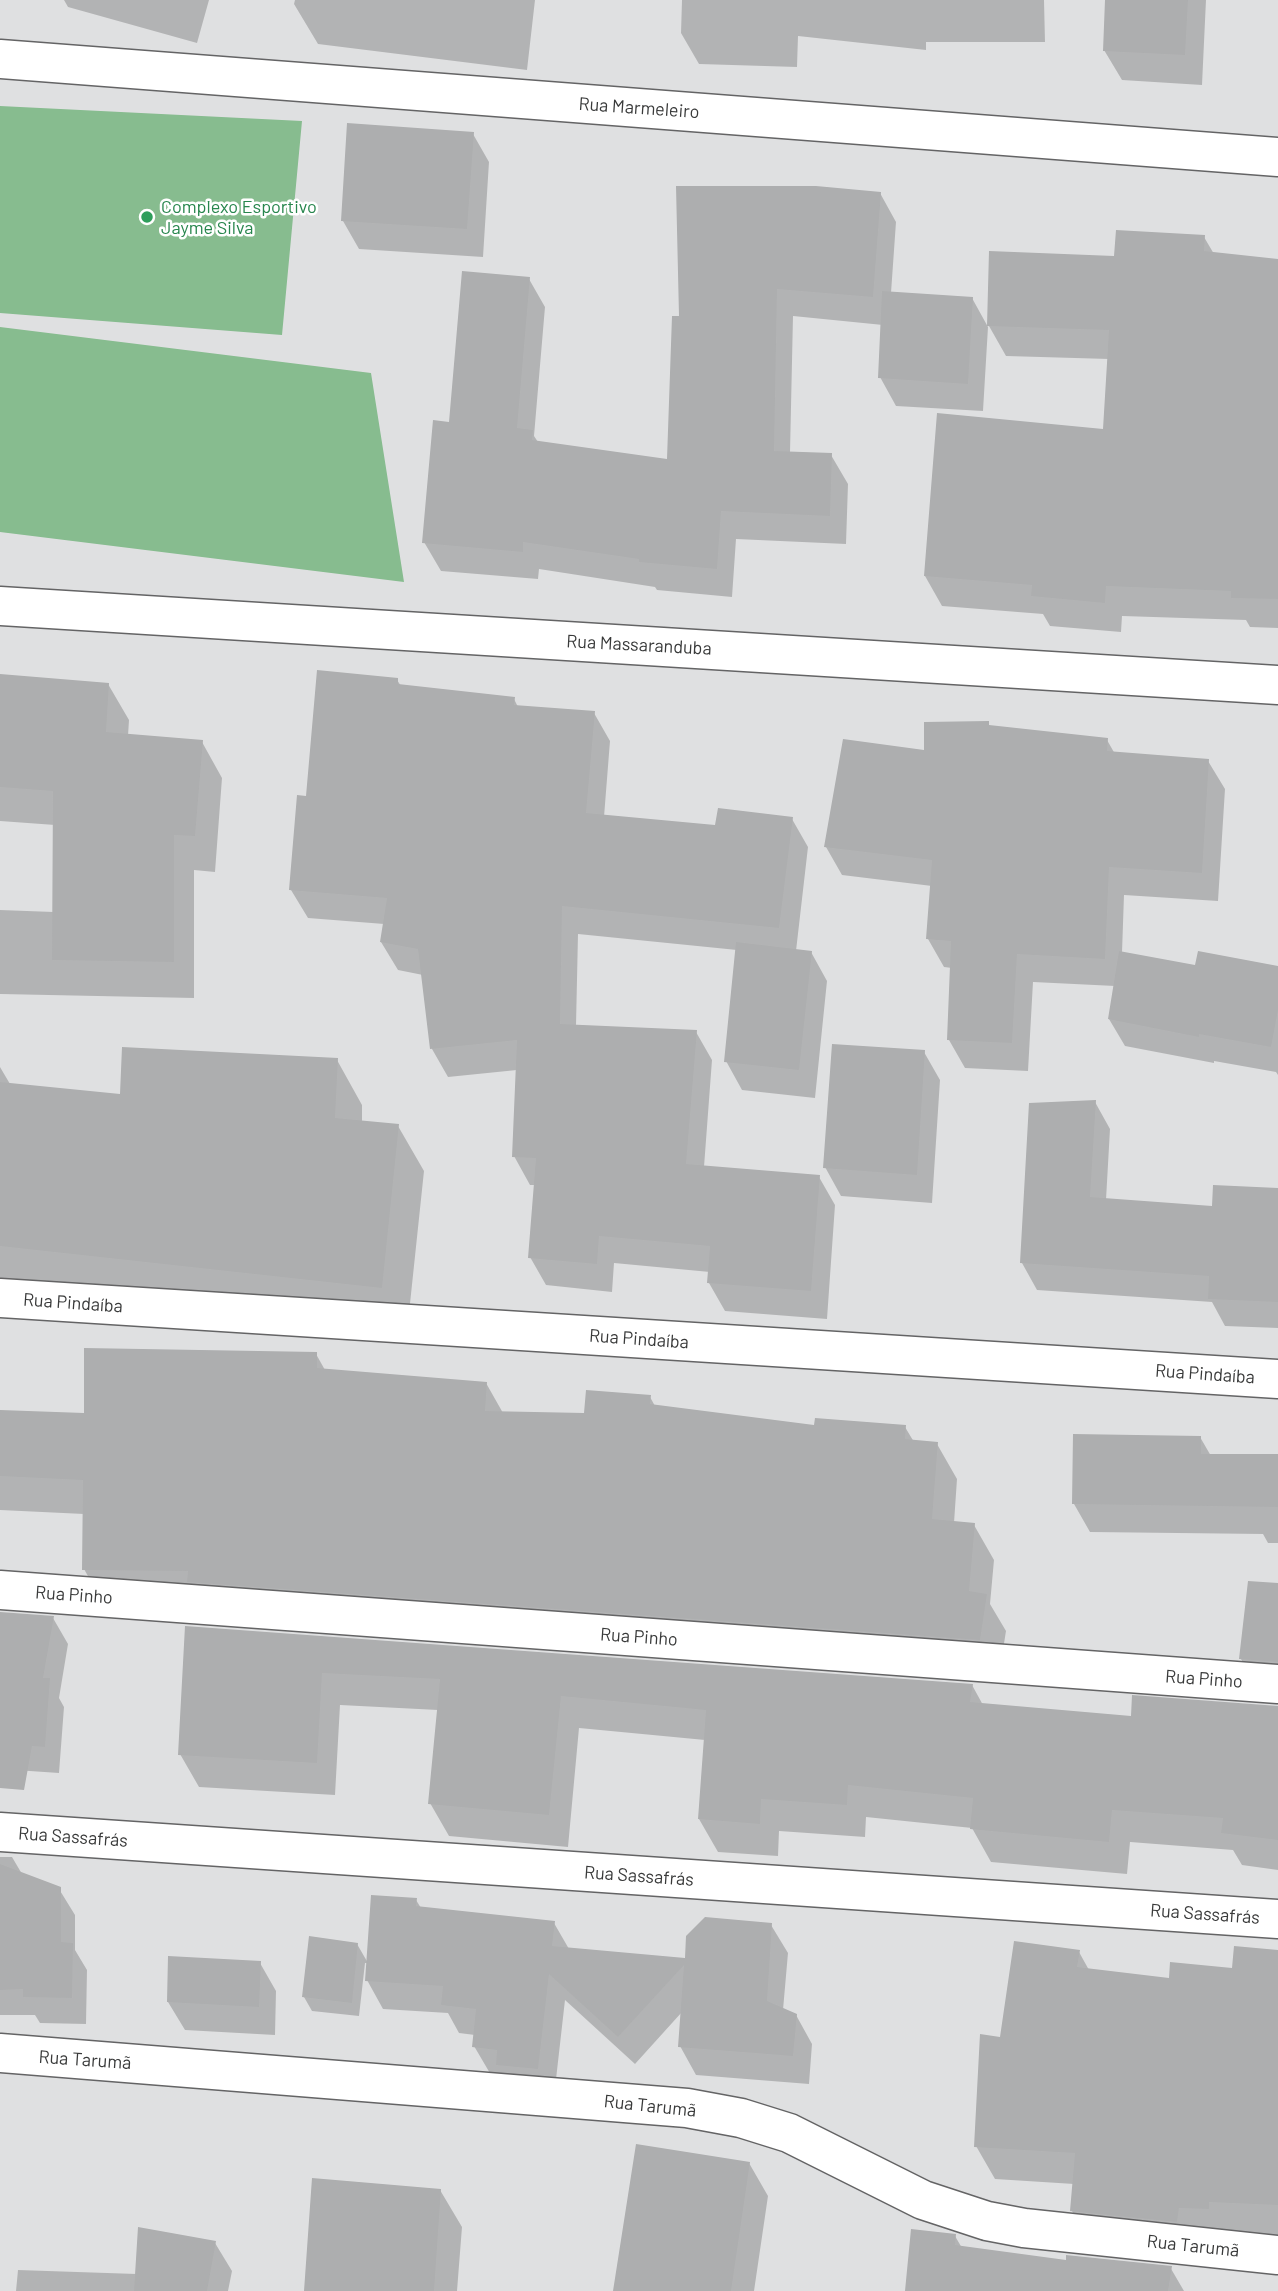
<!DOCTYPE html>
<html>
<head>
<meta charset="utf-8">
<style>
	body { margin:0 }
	canvas { display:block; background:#dfe0e1 }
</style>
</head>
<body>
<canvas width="1278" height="2291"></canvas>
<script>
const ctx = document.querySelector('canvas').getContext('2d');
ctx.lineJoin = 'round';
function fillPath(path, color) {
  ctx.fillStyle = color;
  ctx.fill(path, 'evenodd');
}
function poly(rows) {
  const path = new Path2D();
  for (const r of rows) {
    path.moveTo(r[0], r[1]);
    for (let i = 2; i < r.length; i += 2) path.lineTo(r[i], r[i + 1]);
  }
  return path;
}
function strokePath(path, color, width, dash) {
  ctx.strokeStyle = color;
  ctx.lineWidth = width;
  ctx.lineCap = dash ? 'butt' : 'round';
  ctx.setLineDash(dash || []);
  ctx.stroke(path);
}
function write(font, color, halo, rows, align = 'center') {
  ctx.font = font + ' Barlow,sans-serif';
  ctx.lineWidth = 5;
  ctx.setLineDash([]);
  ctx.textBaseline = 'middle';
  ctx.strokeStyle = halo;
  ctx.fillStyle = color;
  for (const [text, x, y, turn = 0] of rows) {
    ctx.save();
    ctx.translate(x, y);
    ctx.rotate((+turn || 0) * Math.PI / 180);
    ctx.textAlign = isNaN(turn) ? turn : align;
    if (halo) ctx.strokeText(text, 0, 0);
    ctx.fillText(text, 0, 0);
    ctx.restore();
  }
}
fillPath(poly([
	[0,106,302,121,282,335,0,313],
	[0,327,371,373,404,582,0,532]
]), '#87bc8f');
fillPath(poly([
	[64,0,209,0,197,43,68,7],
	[295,0,535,0,527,70,318,44,294,4],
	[682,0,1044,0,1045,42,926,42,926,50,798,36,797,67,699,64,681,33],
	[1107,0,1206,0,1202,85,1122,80,1104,50],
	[473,134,489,162,483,257,359,249,343,221],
	[880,193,896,222,891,293,972,298,988,327,983,411,896,406,880,377,883,325,793,316,790,453,831,455,848,484,846,544,736,539,732,597,657,590,655,587,539,569,538,579,441,571,424,542,450,424,529,279,545,307,534,436,538,442,669,461,681,318],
	[1204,237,1214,254,1278,260,1278,628,1250,627,1246,620,1122,616,1121,632,1050,626,1043,614,942,606,925,576,1104,431,1109,359,1006,356,989,326,1116,257],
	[0,675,108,684,129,720,128,736,202,742,222,778,215,872,194,870,194,998,0,994,0,910,54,912,55,825,0,821],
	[397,680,401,686,514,699,518,707,594,713,610,741,604,817,717,827,792,819,808,847,796,951,811,952,827,981,815,1098,742,1090,726,1061,737,950,578,934,576,1026,696,1032,712,1060,704,1167,819,1177,835,1205,827,1319,725,1311,709,1283,710,1272,614,1263,612,1292,546,1285,530,1257,535,1185,530,1185,514,1156,517,1070,448,1077,432,1049,423,975,398,970,381,942,384,924,308,918,291,890,307,798],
	[988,723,990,727,1107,740,1115,754,1208,761,1225,789,1218,901,1124,895,1122,953,1197,967,1278,968,1278,1075,1276,1072,1214,1061,1214,1063,1125,1046,1109,1019,1115,986,1033,982,1028,1071,965,1068,949,1040,952,968,944,967,928,939,932,886,842,875,826,847,926,752],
	[924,1052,940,1080,932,1203,841,1196,825,1167],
	[337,1060,362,1105,362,1122,398,1126,424,1171,407,1332,0,1287,0,1067,10,1084,121,1096],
	[1095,1102,1110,1129,1106,1200,1213,1208,1278,1190,1278,1328,1225,1326,1212,1302,1037,1290,1022,1263],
	[316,1354,325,1370,486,1383,503,1413,586,1414,650,1397,655,1406,815,1427,905,1427,914,1442,937,1444,957,1479,954,1523,974,1525,994,1560,990,1604,1006,1631,999,1675,104,1605,84,1569,84,1514,0,1510,0,1412,85,1415],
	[1200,1437,1211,1456,1278,1456,1278,1543,1268,1543,1263,1534,1090,1532,1074,1504],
	[1278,1599,1278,1689,1257,1687,1241,1659],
	[0,1615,53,1618,68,1644,59,1698,64,1707,59,1773,0,1769],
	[187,1627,972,1685,983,1705,1133,1718,1278,1707,1278,1870,1242,1865,1233,1850,1130,1842,1127,1874,991,1862,972,1828,866,1817,865,1837,779,1831,778,1856,718,1852,699,1819,705,1740,579,1728,568,1847,449,1836,430,1803,438,1710,340,1705,335,1795,199,1787,180,1754],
	[0,1857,12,1857,22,1874,59,1889,75,1915,75,1950,87,1970,86,2024,40,2023,35,2015,0,2015],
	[416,1900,421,1908,554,1923,569,1949,686,1959,771,1925,788,1953,783,2010,796,2015,812,2044,809,2084,696,2075,680,2046,682,2012,635,2064,565,2000,554,2097,491,2075,474,2046,475,2035,459,2033,448,2013,383,2009,367,1980,368,1963,365,1963,359,2016,312,2011,304,1997,357,1944,368,1963],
	[1079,1952,1089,1970,1171,1980,1234,1970,1278,1953,1278,2238,1091,2244,1072,2211,1074,2184,995,2179,976,2146,1002,2039],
	[260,1963,276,1991,275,2035,185,2030,168,2002],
	[749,2163,768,2196,754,2291,615,2291],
	[440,2190,462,2227,457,2291,305,2291],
	[955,2236,962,2248,1068,2262,1170,2267,1184,2291,907,2291],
	[215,2243,232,2271,228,2291,16,2291,18,2270,137,2274]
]), '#0003');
fillPath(poly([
	[1105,0,1188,0,1185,55,1103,51],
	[347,123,474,132,467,229,341,221],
	[676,186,816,186,881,192,873,297,777,289,774,451,832,453,830,516,721,511,717,569,639,562,639,559,523,542,523,552,422,543,433,420,449,422,462,271,530,277,517,428,533,430,532,440,667,459,672,316,679,316],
	[1116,230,1205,235,1204,251,1278,259,1278,599,1231,598,1231,591,1106,586,1105,603,1031,596,1032,585,924,576,937,413,1103,429,1109,330,987,326,989,251,1114,256],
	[882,291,973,297,968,384,878,378],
	[317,670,398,678,398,684,515,697,514,705,595,711,586,813,715,825,718,808,793,817,779,928,562,906,560,1024,697,1030,686,1164,820,1175,811,1291,707,1283,710,1246,599,1236,597,1264,528,1258,536,1158,512,1157,517,1040,430,1049,418,949,380,942,387,898,289,890,297,795,306,796],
	[0,674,109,683,106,732,203,740,195,836,174,835,174,962,52,960,53,791,0,787],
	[989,721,989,725,1108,738,1107,751,1209,759,1202,873,1109,867,1105,959,1017,954,1012,1043,947,1040,951,941,926,939,932,860,824,847,843,739,924,750,924,722],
	[736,942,812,951,799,1070,724,1062],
	[1119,951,1195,965,1198,951,1278,966,1278,1010,1271,1047,1199,1034,1199,1037,1108,1019],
	[832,1044,925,1050,917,1175,823,1168],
	[122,1047,338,1058,335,1118,399,1124,382,1288,0,1246,0,1082,120,1094],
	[1096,1100,1090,1197,1212,1206,1213,1185,1278,1188,1278,1302,1208,1299,1209,1276,1020,1263,1029,1103],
	[84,1348,317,1352,317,1368,487,1382,485,1411,584,1413,586,1390,651,1395,650,1404,814,1425,815,1418,906,1425,905,1439,938,1442,932,1519,975,1523,969,1591,987,1594,980,1640,187,1582,188,1571,82,1570,83,1480,0,1476,0,1410,84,1413],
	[1073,1434,1201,1436,1201,1454,1278,1454,1278,1507,1072,1504],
	[1248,1581,1278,1583,1278,1662,1239,1659],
	[0,1612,54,1616,43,1678,50,1678,45,1747,32,1746,24,1790,0,1788],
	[185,1626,973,1684,970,1702,1131,1716,1132,1695,1278,1706,1278,1840,1221,1833,1223,1818,1112,1810,1109,1842,970,1829,973,1798,848,1785,847,1805,761,1799,760,1824,698,1819,706,1710,561,1696,549,1815,428,1804,440,1679,322,1673,317,1763,178,1755],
	[0,1864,61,1887,61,1942,73,1943,72,1998,23,1997,23,1989,0,1990],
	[371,1895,417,1898,416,1906,555,1921,552,1946,685,1958,686,1936,705,1917,772,1923,767,2001,797,2014,793,2056,678,2047,684,1965,618,2037,549,1974,538,2069,496,2065,497,2050,472,2047,476,2009,441,2005,443,1986,365,1981],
	[309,1936,358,1943,352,2003,302,1997],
	[1014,1941,1080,1950,1077,1967,1169,1978,1170,1962,1232,1968,1234,1946,1278,1950,1278,2205,1209,2202,1209,2209,1179,2208,1177,2222,1070,2211,1075,2153,974,2147,980,2034,1000,2037],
	[168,1956,261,1961,259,2007,167,2002],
	[636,2144,750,2162,731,2291,613,2291],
	[312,2178,441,2189,434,2291,304,2291],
	[138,2227,216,2241,207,2291,134,2291],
	[911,2229,956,2234,955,2245,1066,2260,1066,2255,1172,2266,1168,2291,905,2291]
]), '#adaeaf');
const street = poly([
	[0,59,1278,157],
	[0,606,1278,685],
	[0,1298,1278,1379],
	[0,1590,1278,1684],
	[0,1832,1278,1919],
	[0,2053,687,2108,741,2118,789,2133,923,2200,987,2221,1024,2228,1278,2255]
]);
strokePath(street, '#646465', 41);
strokePath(street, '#fff', 38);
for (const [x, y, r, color] of [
	[147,217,7,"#2e9e5b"]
]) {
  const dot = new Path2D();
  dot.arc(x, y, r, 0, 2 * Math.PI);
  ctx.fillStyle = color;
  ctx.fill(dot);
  strokePath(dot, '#fff', 2.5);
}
write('18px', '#393a3a', '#fff', [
	["Rua Marmeleiro",639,108,4],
	["Rua Massaranduba",639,645,3],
	["Rua Pindaíba",73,1303,4],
	["Rua Pindaíba",639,1339,4],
	["Rua Pindaíba",1205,1374,4],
	["Rua Pinho",74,1595,4],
	["Rua Pinho",639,1637,4],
	["Rua Pinho",1204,1679,4],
	["Rua Sassafrás",73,1837,4],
	["Rua Sassafrás",639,1876,4],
	["Rua Sassafrás",1205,1914,4],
	["Rua Tarumã",85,2060,4],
	["Rua Tarumã",650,2106,6],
	["Rua Tarumã",1193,2246,6]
]);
write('18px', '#27864d', '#fff', [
	["Complexo Esportivo",161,207],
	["Jayme Silva",161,228]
], 'left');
</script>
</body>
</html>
